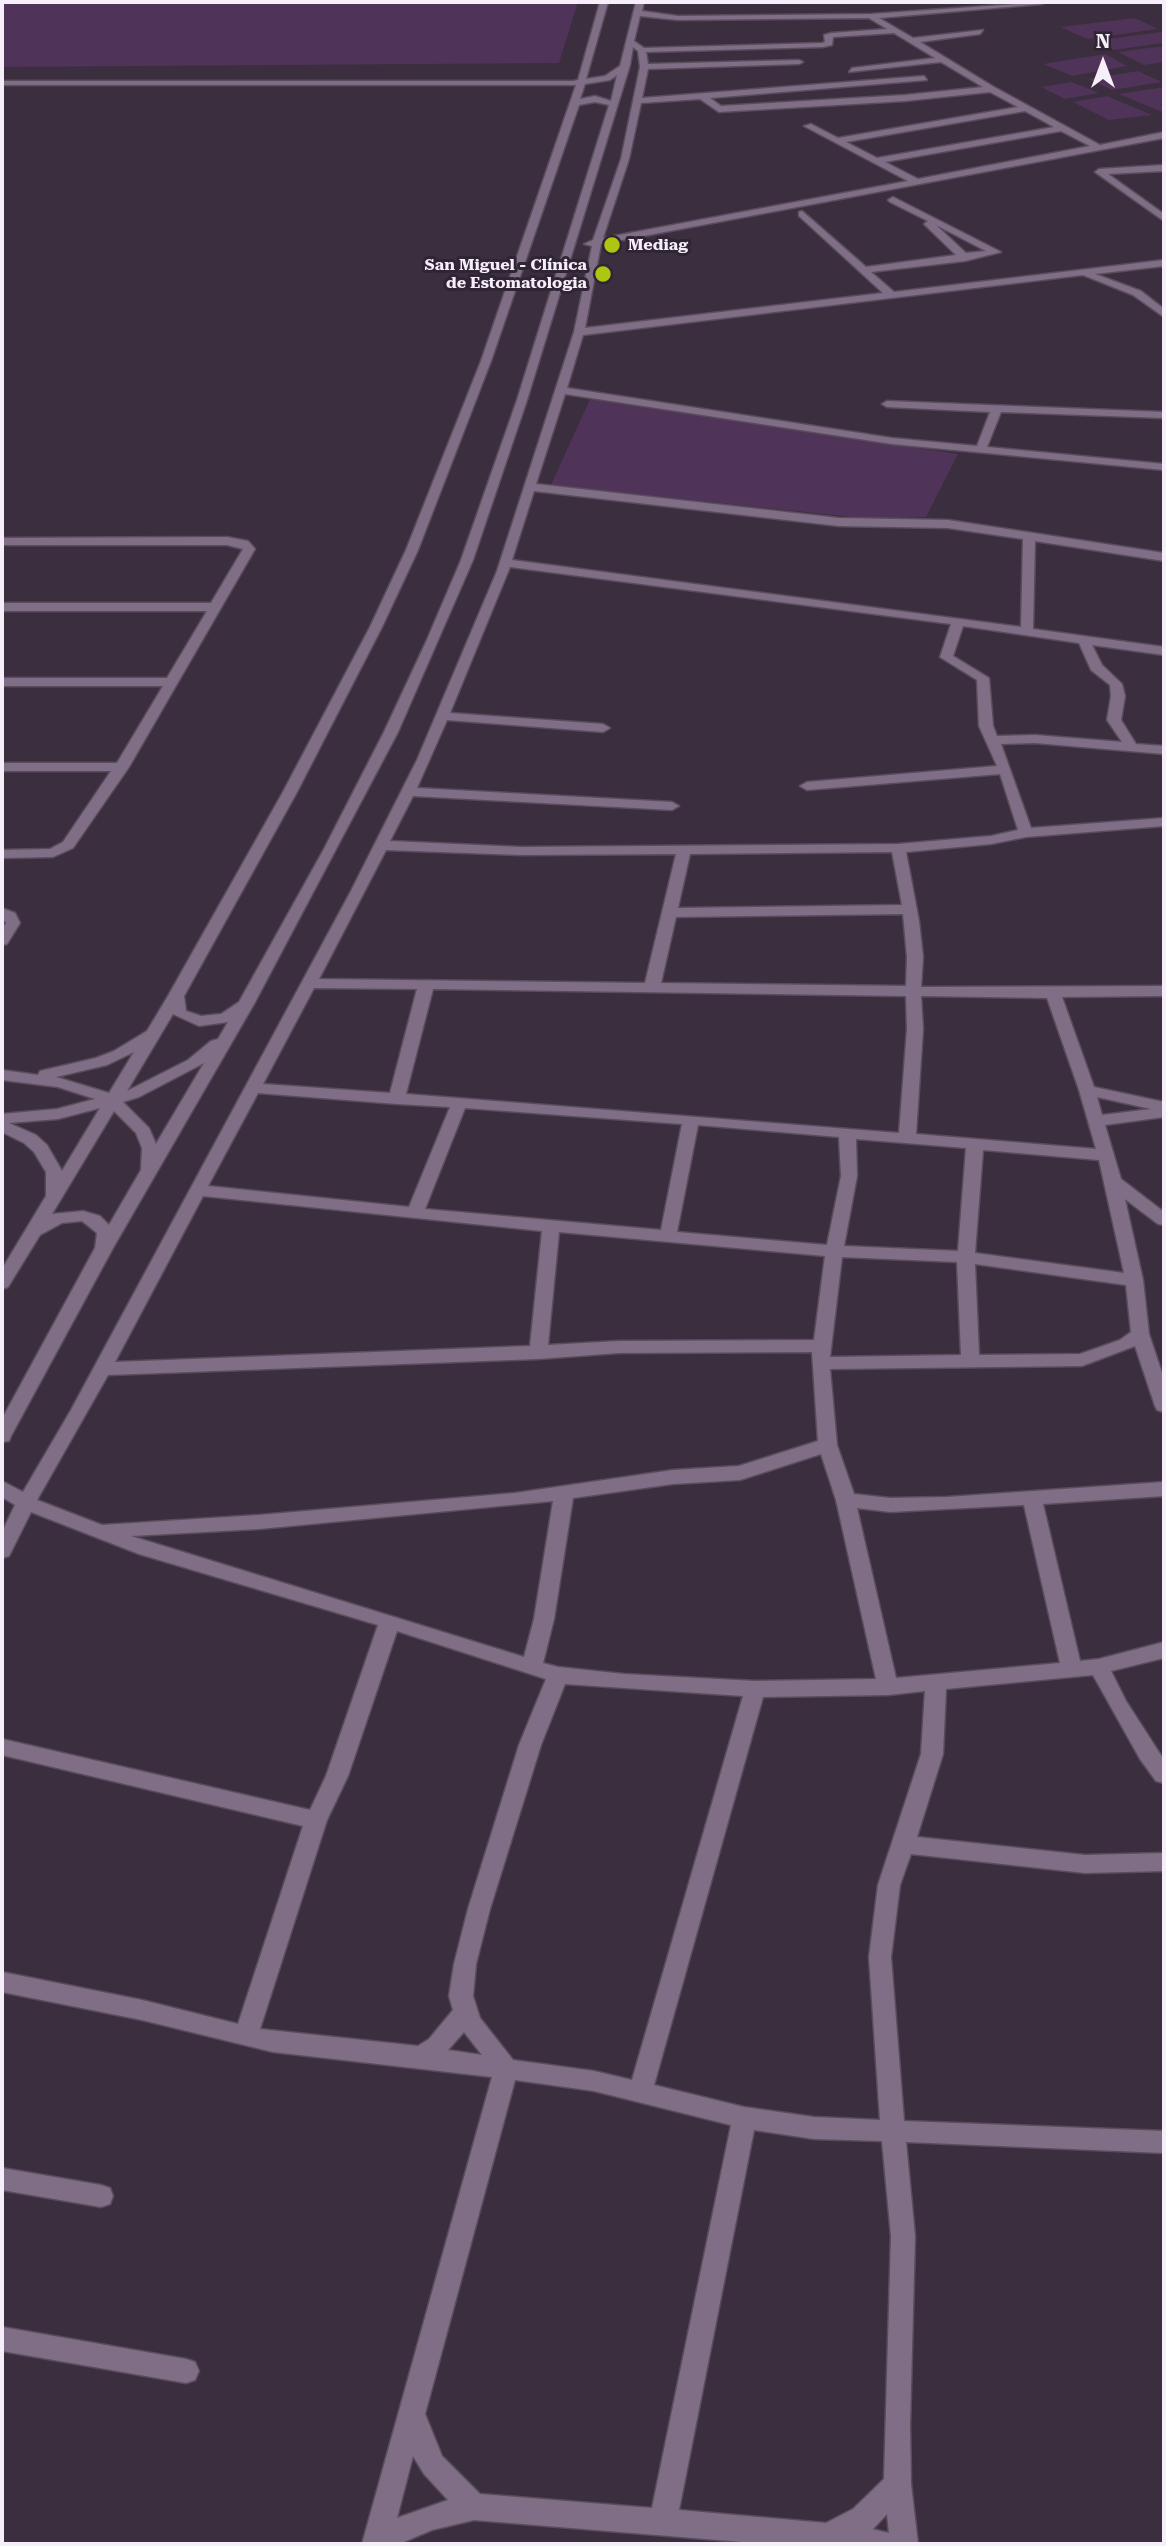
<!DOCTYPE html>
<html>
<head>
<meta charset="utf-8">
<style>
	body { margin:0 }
	#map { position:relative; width:1166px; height:2546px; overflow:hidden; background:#3b2e3e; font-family:"Roboto Serif",serif }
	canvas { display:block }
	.frame { position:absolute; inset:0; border:4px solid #f6eef8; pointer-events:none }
	.north { position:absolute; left:1068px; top:28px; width:70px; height:70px; -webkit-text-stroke:5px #302534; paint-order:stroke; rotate:0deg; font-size:19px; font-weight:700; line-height:28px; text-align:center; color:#f6eef8 }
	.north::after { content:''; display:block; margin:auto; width:24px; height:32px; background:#f6eef8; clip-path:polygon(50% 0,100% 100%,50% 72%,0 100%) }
</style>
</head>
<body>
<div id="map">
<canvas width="1166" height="2546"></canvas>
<div class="frame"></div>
<div class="north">N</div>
</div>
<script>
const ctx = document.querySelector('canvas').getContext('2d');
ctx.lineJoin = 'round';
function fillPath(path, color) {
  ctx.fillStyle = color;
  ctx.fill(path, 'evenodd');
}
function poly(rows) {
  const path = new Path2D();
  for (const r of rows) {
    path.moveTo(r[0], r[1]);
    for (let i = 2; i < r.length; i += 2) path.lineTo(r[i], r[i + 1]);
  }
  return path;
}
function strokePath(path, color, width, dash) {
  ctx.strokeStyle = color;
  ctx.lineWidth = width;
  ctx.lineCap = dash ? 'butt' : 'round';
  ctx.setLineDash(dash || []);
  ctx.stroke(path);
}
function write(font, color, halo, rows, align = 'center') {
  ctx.font = font + ' "Roboto Serif",serif';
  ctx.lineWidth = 6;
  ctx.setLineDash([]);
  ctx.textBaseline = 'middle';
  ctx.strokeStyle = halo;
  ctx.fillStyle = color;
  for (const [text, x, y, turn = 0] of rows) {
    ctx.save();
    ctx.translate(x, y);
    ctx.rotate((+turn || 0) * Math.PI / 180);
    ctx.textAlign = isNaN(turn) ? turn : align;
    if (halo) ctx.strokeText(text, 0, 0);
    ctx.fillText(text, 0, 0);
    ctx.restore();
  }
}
fillPath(poly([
	[2,2,578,2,559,63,2,67],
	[1135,18,1158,29,1087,39,1060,27],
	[1161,32,1164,33,1164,43,1113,50,1093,41],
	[1164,46,1164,62,1144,65,1118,52],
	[1105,54,1127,66,1072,76,1043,64],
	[1138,71,1162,82,1112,90,1088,79],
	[1072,82,1099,93,1065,99,1041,87],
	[1164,87,1164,103,1160,104,1164,106,1164,113,1119,94],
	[1107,96,1152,115,1109,120,1073,102],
	[590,399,958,454,926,517,872,519,551,485]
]), '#4f3358');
const minor = poly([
	[600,2,608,2,586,79,605,76,620,66,636,2,644,2,642,11,678,16,871,14,1046,2,1042,4,879,18,913,38,983,30,980,34,920,42,994,87,1100,145,1164,132,1164,138,601,244,585,328,883,293,799,216,799,212,802,211,866,267,956,255,926,226,924,224,928,221,890,202,888,200,893,197,1001,252,965,261,871,272,894,292,1164,260,1164,266,1095,274,1141,291,1164,309,1164,317,1133,295,1083,275,583,335,567,388,892,438,977,446,990,412,887,407,882,404,887,401,1164,412,1164,418,1001,412,987,447,1164,464,1164,470,892,444,565,394,536,484,839,518,948,520,1164,553,1164,561,1035,541,1033,629,1164,647,1164,655,1092,645,1102,665,1122,684,1125,696,1121,720,1136,744,1164,746,1164,754,1035,743,1001,744,1031,828,1164,818,1164,826,1026,837,991,844,906,852,919,921,923,957,921,987,1164,986,1164,996,1062,997,1094,1087,1164,1102,1164,1117,1105,1125,1121,1179,1164,1212,1164,1225,1158,1224,1125,1199,1143,1280,1149,1334,1164,1379,1164,1412,1157,1410,1155,1406,1135,1346,1082,1366,830,1369,837,1445,854,1494,890,1498,947,1497,1164,1482,1164,1496,1043,1504,1080,1661,1099,1659,1164,1642,1164,1658,1111,1671,1126,1701,1164,1760,1164,1783,1156,1781,1140,1759,1093,1675,946,1689,943,1754,917,1837,1085,1855,1164,1853,1164,1871,1085,1873,911,1854,900,1885,891,1957,904,2121,1164,2131,1164,2153,906,2142,915,2236,910,2425,911,2484,918,2544,766,2544,474,2520,432,2530,399,2544,362,2544,492,2077,273,2052,142,2020,2,1992,2,1972,142,2000,238,2024,303,1826,2,1755,2,1739,310,1810,326,1776,378,1625,139,1554,31,1512,9,1556,2,1558,2,1532,15,1505,2,1497,2,1481,23,1492,71,1410,351,891,417,760,497,571,574,332,592,246,584,244,593,240,621,159,640,67,638,51,633,47,630,65,527,400,473,560,398,732,254,1004,113,1248,11,1436,9,1441,2,1442,2,1419,95,1248,97,1233,82,1221,62,1223,40,1235,8,1287,2,1289,2,1269,46,1196,46,1172,34,1152,24,1143,2,1132,2,1114,57,1109,95,1099,58,1087,2,1080,2,1070,38,1075,40,1071,96,1058,114,1051,147,1031,168,996,283,792,370,627,406,550,481,361,576,85,2,85,2,81,573,81,578,80,600,2],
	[640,16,678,20,869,18,887,29,831,33,824,35,825,42,822,43,644,48,634,41,640,16],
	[894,33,935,58,852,68,849,72,941,62,983,87,905,95,721,106,710,98,927,80,924,76,642,98,648,69,799,64,803,62,799,60,648,64,646,52,823,47,832,45,833,37,894,33],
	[617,75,611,101,595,96,580,99,585,84,610,80,617,75],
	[990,92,1018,107,838,138,811,124,804,126,908,181,603,238,629,159,641,103,700,99,719,112,905,101,990,92],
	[595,102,609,105,517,400,461,560,426,642,384,732,324,849,239,1002,221,1014,201,1016,186,1011,184,996,297,792,382,627,418,550,491,361,579,105,595,102],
	[1025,111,1054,127,877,158,846,142,1025,111],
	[1061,131,1090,146,918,179,885,162,1061,131],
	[936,225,986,251,966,253,936,225],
	[534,491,839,526,948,528,1023,539,1021,627,512,560,534,491],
	[510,567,951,624,940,657,977,680,979,726,997,766,807,782,800,786,807,790,1000,774,1018,830,991,836,898,844,521,847,390,841,413,796,672,810,679,806,672,802,417,788,447,720,603,732,610,728,603,724,450,713,510,567],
	[963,626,1079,643,1091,670,1110,685,1111,696,1107,720,1122,742,1035,735,997,736,993,726,989,678,953,656,963,626],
	[386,850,521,855,676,854,645,983,319,979,386,850],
	[892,852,902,905,678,908,690,854,892,852],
	[903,914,907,957,906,986,661,983,676,917,903,914],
	[314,988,417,989,390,1093,263,1084,314,988],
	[433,989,906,996,907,1029,899,1133,406,1094,433,989],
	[921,996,1047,998,1079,1090,1096,1149,916,1134,923,1029,921,996],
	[173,1014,199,1026,228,1022,218,1039,211,1041,188,1060,127,1091,173,1014],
	[134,1052,109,1093,56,1077,107,1065,134,1052],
	[204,1063,156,1144,149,1128,123,1102,139,1097,204,1063],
	[258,1093,397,1104,450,1107,409,1207,208,1186,258,1093],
	[1097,1097,1151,1109,1102,1115,1097,1097],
	[100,1108,62,1171,47,1145,36,1135,9,1123,58,1119,100,1108],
	[465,1108,682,1124,661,1230,425,1209,465,1108],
	[114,1111,136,1133,142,1148,141,1170,109,1225,100,1216,83,1211,52,1214,114,1111],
	[698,1125,839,1137,841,1176,827,1245,677,1232,698,1125],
	[856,1139,966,1148,958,1251,844,1246,857,1176,856,1139],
	[983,1150,1099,1160,1124,1273,975,1253,983,1150],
	[203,1196,542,1231,530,1346,115,1362,203,1196],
	[559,1232,825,1256,814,1340,619,1341,548,1345,559,1232],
	[842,1257,957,1262,961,1355,830,1357,842,1257],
	[975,1264,1126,1285,1131,1332,1120,1340,1080,1354,979,1355,975,1264],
	[812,1352,818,1441,739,1466,673,1470,515,1493,259,1515,102,1525,37,1500,108,1375,538,1359,619,1353,812,1352],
	[821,1454,836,1500,876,1679,755,1681,624,1674,558,1667,543,1663,554,1619,573,1498,673,1484,740,1480,821,1454],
	[553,1501,534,1619,524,1657,131,1536,259,1529,553,1501],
	[1024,1505,1060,1663,896,1678,857,1508,890,1512,1024,1505],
	[397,1631,546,1679,519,1745,468,1909,454,1964,449,1996,453,2010,429,2039,418,2046,260,2029,327,1820,348,1776,397,1631],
	[565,1684,743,1696,632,2080,594,2071,513,2060,480,2018,473,1996,476,1964,490,1909,541,1745,565,1684],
	[925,1691,921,1754,878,1885,869,1957,880,2120,814,2117,744,2107,654,2085,763,1697,888,1695,925,1691],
	[464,2032,482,2055,448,2050,464,2032],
	[515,2080,594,2091,731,2125,652,2508,480,2494,442,2456,425,2414,515,2080],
	[754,2130,814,2139,882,2141,891,2236,884,2479,853,2509,826,2523,679,2510,754,2130],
	[413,2456,424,2474,448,2500,397,2518,413,2456],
	[887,2514,889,2533,872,2529,873,2529,887,2514],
	[1164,165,1164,171,1108,174,1164,214,1164,221,1095,172,1099,169,1164,165],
	[227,537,248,541,255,549,129,767,73,848,53,857,2,858,2,850,50,849,63,842,111,771,2,771,2,763,117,763,163,686,2,686,2,678,167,678,207,611,2,611,2,603,211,603,243,549,227,545,2,545,2,538,227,537],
	[2,908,15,913,20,923,7,944,2,945,2,929,6,923,2,918,2,908],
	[2,2168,101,2185,110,2188,113,2196,110,2204,101,2207,2,2190,2,2168],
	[2,2327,186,2359,195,2362,199,2371,195,2380,186,2383,2,2351,2,2327]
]);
strokePath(minor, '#594d5c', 3);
fillPath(minor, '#7f6e85');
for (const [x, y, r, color] of [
	[612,245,9,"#acc612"],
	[603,274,9,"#acc612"]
]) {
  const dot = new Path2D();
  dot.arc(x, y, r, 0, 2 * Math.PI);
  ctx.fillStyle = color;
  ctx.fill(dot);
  strokePath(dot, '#302534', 2.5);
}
write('bold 16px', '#f6eef8', '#302534', [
	["Mediag",628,245],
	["San Miguel - Clínica",587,265,"right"],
	["de Estomatologia",587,283,"right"]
], 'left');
</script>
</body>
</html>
